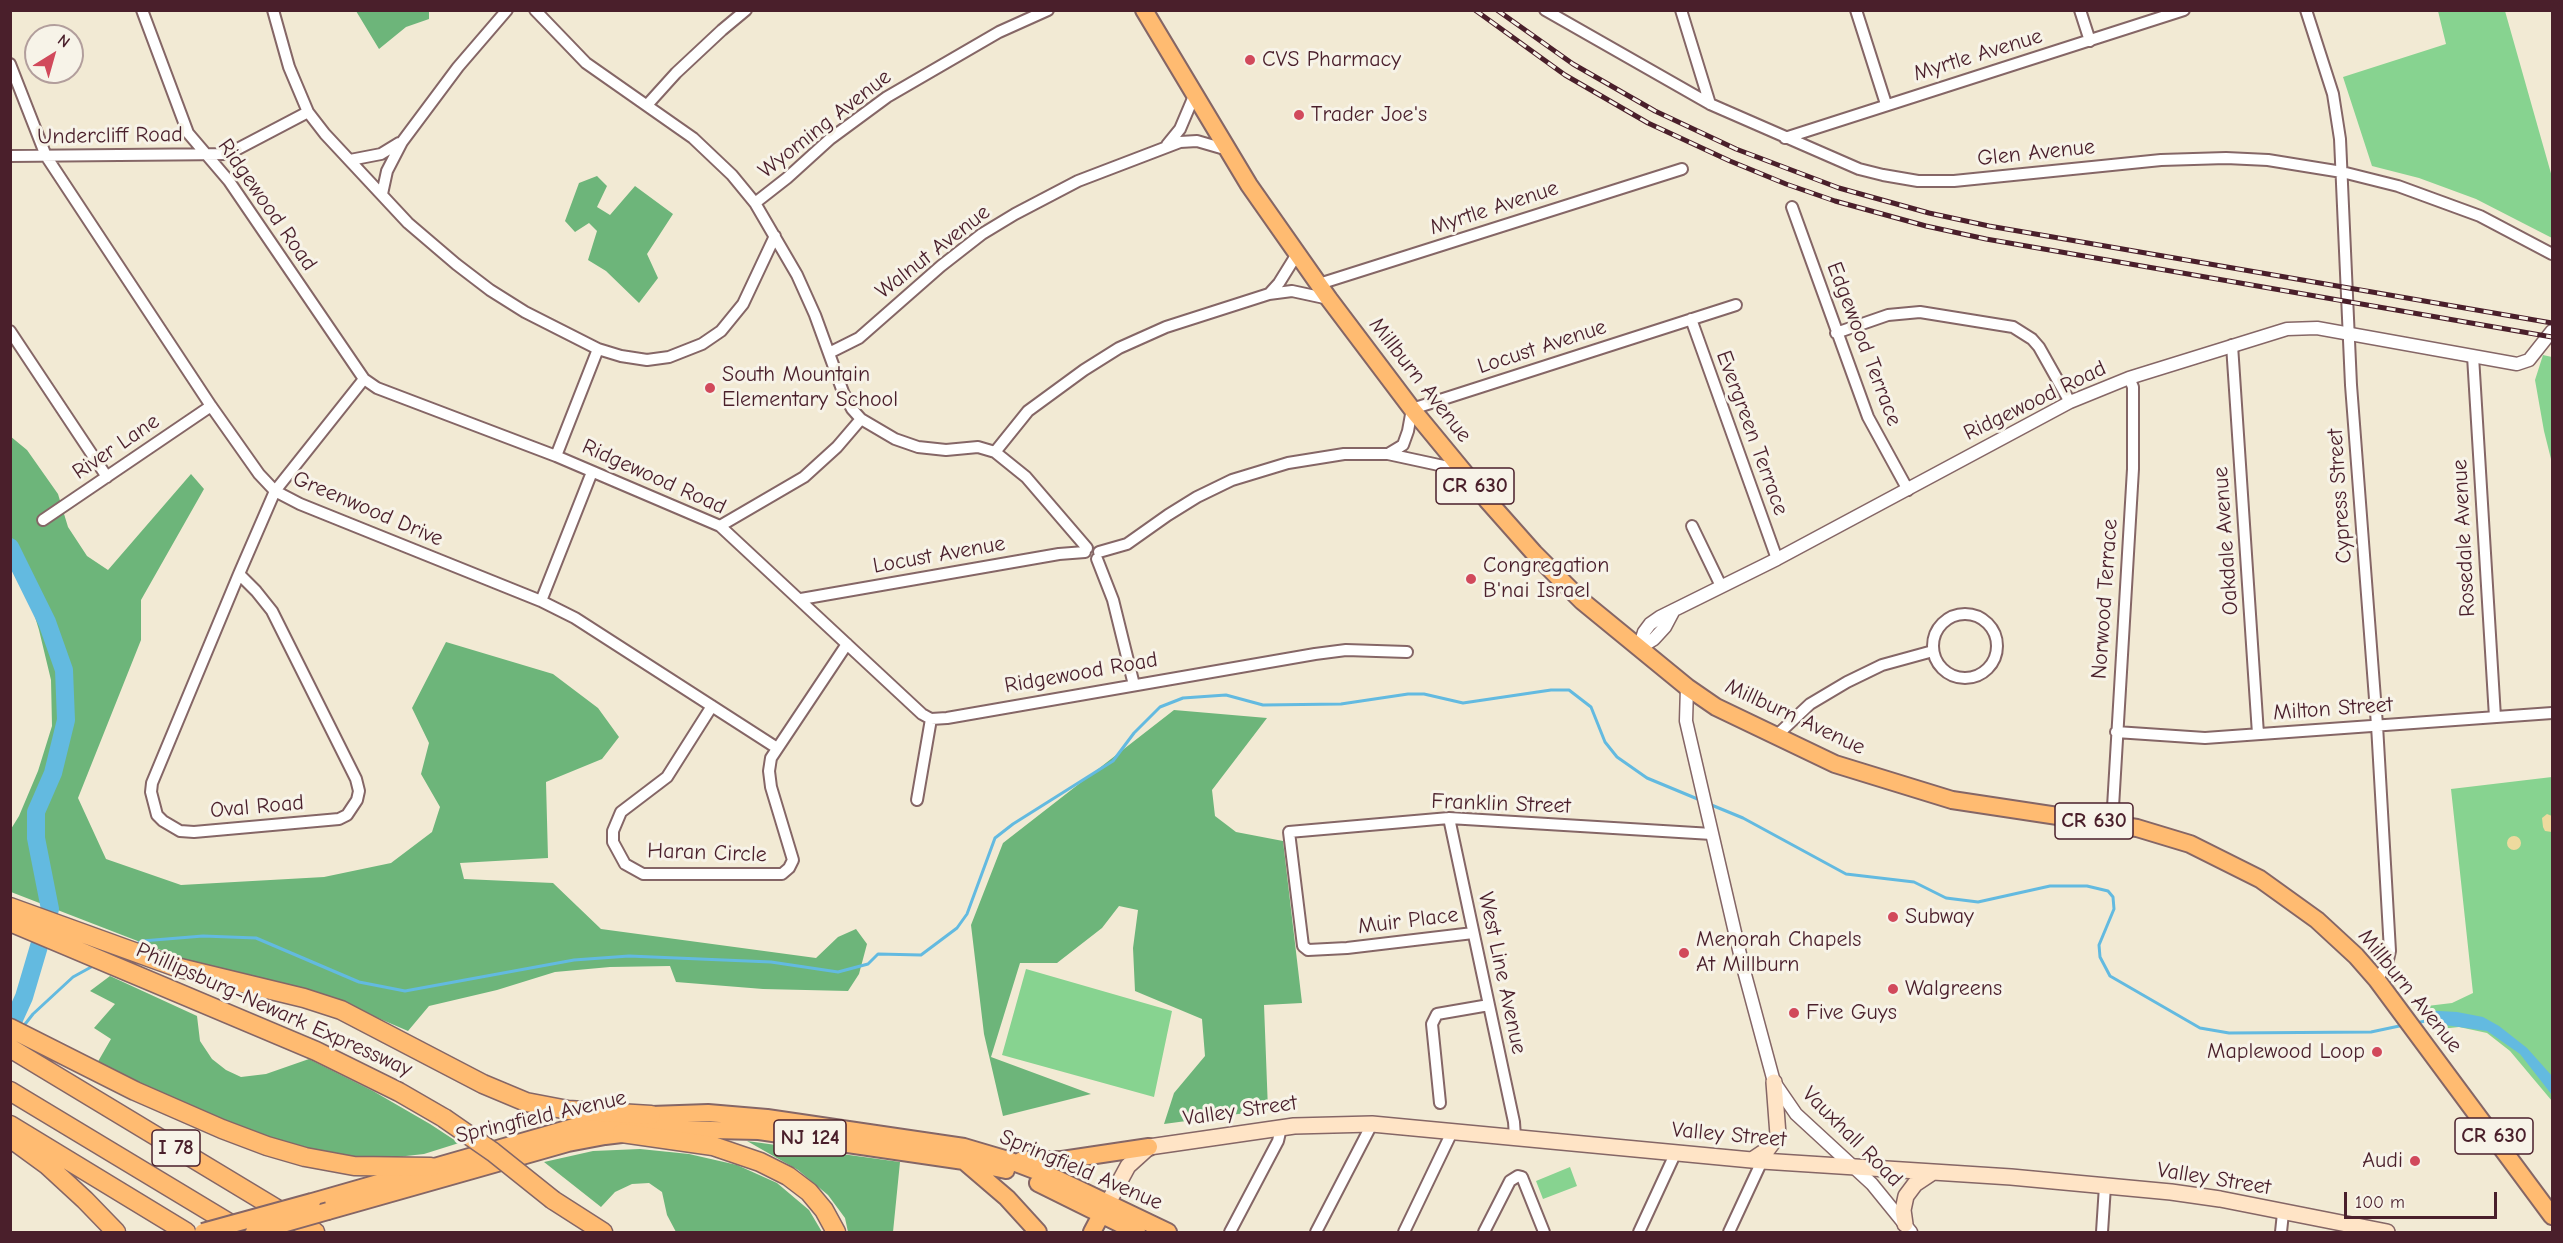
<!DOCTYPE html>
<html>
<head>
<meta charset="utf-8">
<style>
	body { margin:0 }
	#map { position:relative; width:2563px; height:1243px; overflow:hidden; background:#f2ead4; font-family:"Comic Neue",sans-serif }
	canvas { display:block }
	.frame { position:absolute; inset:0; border:12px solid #4a1f2b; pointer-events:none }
	.north { position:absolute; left:24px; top:24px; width:60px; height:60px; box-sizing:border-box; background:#f7f3e8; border:2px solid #b29e9c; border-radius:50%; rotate:37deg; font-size:16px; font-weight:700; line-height:24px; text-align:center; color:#4a1f2b }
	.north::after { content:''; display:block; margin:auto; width:21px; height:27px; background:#d1495b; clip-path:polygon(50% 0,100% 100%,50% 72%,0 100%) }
	.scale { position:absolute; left:2344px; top:1192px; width:153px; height:27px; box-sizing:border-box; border:3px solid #4a1f2b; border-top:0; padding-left:8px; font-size:18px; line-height:21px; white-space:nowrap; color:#4a1f2b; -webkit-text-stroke:4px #f7f3e8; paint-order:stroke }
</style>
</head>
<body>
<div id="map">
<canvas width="2563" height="1243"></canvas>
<div class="frame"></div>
<div class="north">N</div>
<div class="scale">100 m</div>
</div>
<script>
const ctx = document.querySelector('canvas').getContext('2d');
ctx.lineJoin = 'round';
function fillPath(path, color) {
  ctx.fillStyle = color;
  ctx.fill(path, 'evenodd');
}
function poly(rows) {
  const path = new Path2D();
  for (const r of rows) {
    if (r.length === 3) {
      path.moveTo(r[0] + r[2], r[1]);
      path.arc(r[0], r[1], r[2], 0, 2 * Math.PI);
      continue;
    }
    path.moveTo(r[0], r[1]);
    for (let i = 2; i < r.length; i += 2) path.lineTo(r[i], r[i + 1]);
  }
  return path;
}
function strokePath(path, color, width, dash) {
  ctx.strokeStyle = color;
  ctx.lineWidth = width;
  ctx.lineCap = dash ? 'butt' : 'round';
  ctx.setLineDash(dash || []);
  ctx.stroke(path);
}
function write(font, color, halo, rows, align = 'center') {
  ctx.font = font + ' "Comic Neue",sans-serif';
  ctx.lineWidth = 6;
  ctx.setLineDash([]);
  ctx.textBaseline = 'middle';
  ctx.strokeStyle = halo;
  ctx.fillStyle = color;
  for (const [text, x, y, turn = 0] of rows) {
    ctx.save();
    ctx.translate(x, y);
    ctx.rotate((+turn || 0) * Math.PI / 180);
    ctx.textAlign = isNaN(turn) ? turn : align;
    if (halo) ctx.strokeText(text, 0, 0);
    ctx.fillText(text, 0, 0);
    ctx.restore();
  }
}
fillPath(poly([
	[2438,11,2505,11,2552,177,2552,238,2476,199,2419,178,2372,166,2343,77,2446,44],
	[2543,355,2552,357,2552,463,2544,431,2535,380],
	[2552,777,2552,1101,2510,1051,2487,1033,2459,1027,2432,1030,2419,1007,2452,1003,2473,993,2451,789],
	[1026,969,1172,1011,1154,1097,1002,1055],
	[1570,1167,1577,1186,1543,1199,1536,1181]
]), '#87d390');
fillPath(poly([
	[356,11,429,11,429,19,406,27,379,49],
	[597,176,607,186,597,207,610,215,635,186,673,214,647,254,658,278,639,303,606,271,588,260,597,231,589,223,575,232,565,221,579,183],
	[10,436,27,450,58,494,68,527,87,556,108,570,191,474,204,489,141,600,141,640,78,798,106,859,181,885,324,877,391,863,432,832,440,807,421,774,429,743,412,708,446,642,553,674,598,708,619,737,602,759,546,782,548,858,460,863,464,879,553,883,601,929,816,958,838,937,856,929,867,944,859,974,848,991,763,989,676,982,670,966,610,967,555,972,497,990,429,1006,408,1031,364,1012,210,969,11,892,11,829,19,816,38,771,52,726,51,680,39,630,24,581,11,557],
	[1174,710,1267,718,1212,790,1215,816,1236,832,1283,841,1302,1003,1264,1005,1268,1110,1164,1124,1174,1093,1205,1056,1202,1019,1135,991,1133,948,1138,910,1119,906,1102,928,1057,963,1020,963,991,1057,1091,1094,1003,1116,984,1034,971,925,1003,843],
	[110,976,197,1016,200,1041,212,1059,226,1070,241,1077,266,1074,309,1059,373,1091,430,1124,459,1143,424,1154,361,1161,293,1147,229,1124,96,1065,111,1039,94,1028,115,1004,90,991],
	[747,1141,900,1162,893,1232,848,1232,845,1218,828,1195,798,1170],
	[640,1149,689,1154,737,1165,777,1183,809,1210,822,1232,676,1232,667,1215,662,1192,649,1183,632,1184,615,1192,601,1207,544,1162,593,1151]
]), '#6db57a');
fillPath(poly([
	[2547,814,2552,816,2552,832,2545,831,2543,827,2542,818],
	[2514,843,7]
]), '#eeda9e');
fillPath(poly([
	[2422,1010,2457,1012,2483,1017,2499,1026,2527,1048,2552,1076,2552,1095,2520,1054,2487,1031,2431,1023]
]), '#63bae0');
strokePath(poly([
	[1709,804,1743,818,1846,874,1914,882,1946,898,1978,902,2050,886,2087,886,2108,891,2113,897,2114,909,2099,945,2100,957,2110,976,2200,1028,2229,1033,2371,1032,2404,1025],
	[134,945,142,941,203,936,256,938,359,982,405,991,574,960,629,956,771,962,838,972,868,964,878,954,921,955,957,928,967,914,995,838,1013,824,1113,761,1134,733,1160,707,1183,698,1226,695,1263,705,1341,704,1408,694,1424,694,1463,703,1551,690,1569,690,1591,707,1605,742,1617,757,1647,778,1700,800],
	[2416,1023,2430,1020],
	[22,1028,33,1014,73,977,93,966]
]), '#63bae0', 3);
strokePath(poly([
	[10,547,47,622,64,670,66,720,53,773,36,812,36,838,50,909,24,997,10,1028]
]), '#63bae0', 18);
const minor = poly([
	[142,10,188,133,229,181,364,379,377,388,556,456,720,526,922,714,931,719,947,718,1315,654,1346,650,1407,652],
	[273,10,289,67,308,112,325,134,408,223,456,264,490,290,525,312,598,349,621,356,647,360,669,357,702,344,721,331,743,304,775,236],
	[535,10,586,63,693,138,732,175,755,203,797,275,815,315,843,392,852,409,861,419,895,439,918,447,946,450,978,447,995,452,1026,477,1087,548],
	[1545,10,1710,104,1859,169,1883,175,1918,181,1954,181,2161,160,2226,158,2268,160,2342,172,2398,186,2480,216,2552,254],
	[1681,10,1710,104],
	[1856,10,1886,104],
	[2080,10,2090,41],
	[2306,10,2333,94,2340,139,2351,385,2377,725,2390,951,2387,964,2377,980],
	[10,64,46,156,211,406,259,474,275,491,300,504,541,601,575,618,777,748],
	[648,104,676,73,722,30,746,10],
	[1785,138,2184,10],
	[1167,145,1180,129,1194,96],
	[10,156,228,154,308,112],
	[350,160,381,154,399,143],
	[382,194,387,171,402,142,458,67,507,10],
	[755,203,787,178,830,139,887,97,999,32,1048,10],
	[1792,207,1868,417,1908,490],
	[1319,284,1682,169],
	[1269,294,1292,291,1329,299],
	[1691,319,1777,559],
	[10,331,107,477],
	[1836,333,1888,315,1920,312,2013,327,2032,339,2039,347,2070,402],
	[2232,345,2258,734],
	[829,353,859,338,941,266,982,234,1015,214,1078,181,1180,142,1197,141,1228,150],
	[2473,356,2495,717],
	[995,452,1028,411,1084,370,1119,348,1166,327,1269,294,1279,283,1297,254],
	[1388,454,1403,445,1408,431,1412,409,1736,305],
	[556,456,598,349],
	[43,520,211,406],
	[720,526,804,477,837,447,861,419],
	[1692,526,1721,586],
	[1099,552,1127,544,1168,515,1197,497,1232,480,1288,463,1344,454,1388,454,1462,470],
	[1097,559,1113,600,1134,685],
	[239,574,256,591,272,611,356,779,359,791,357,800,347,815,339,819,194,832,180,831,163,821,157,815,151,792,152,783,239,574,275,491,364,379],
	[801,599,1059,554,1085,552],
	[541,601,592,472],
	[1965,646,32],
	[712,706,667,777,621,812,613,831,613,842,625,864,643,874,782,874,789,868,793,860,771,787,769,771,771,758,847,644],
	[2116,732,2205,738,2552,713],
	[1775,737,1810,704,1847,682,1882,665,1933,651],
	[917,800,931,719],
	[1449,818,1514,1122,1515,1137],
	[2112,824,2133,469,2133,387,2129,378],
	[1473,933,1347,948,1308,950,1303,946,1289,832,1449,818,1712,834],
	[1440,1103,1432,1024,1437,1014,1489,1005],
	[1230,1232,1278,1141,1281,1128],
	[1316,1232,1372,1124],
	[1404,1232,1452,1132],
	[1484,1232,1510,1181,1518,1176,1522,1177,1544,1232],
	[1639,1232,1676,1152],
	[1729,1232,1762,1161],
	[2102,1232,2105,1186],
	[2281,1232,2283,1213]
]);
const tertiary = poly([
	[1639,648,1644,632,1650,624,1660,617,1777,559,2070,402,2129,378,2287,329,2317,328,2517,364,2529,360,2552,331],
	[1639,648,1654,639,1665,627,1674,610],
	[1687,687,1686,721,1743,967,1774,1082,1796,1114,1872,1184,1911,1232]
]);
const secondary = poly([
	[1752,1160,1767,1150,1778,1135,1774,1082],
	[1102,1214,1128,1166,1149,1147,1294,1126,1372,1124,1762,1161,2011,1177,2171,1192,2220,1199,2387,1232],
	[1905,1224,1903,1210,1906,1196,1915,1184,1933,1172]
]);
const primary = poly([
	[1144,10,1249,185,1329,299,1412,409,1487,500,1534,553,1582,601,1687,687,1716,707,1835,764,1952,800,2137,828,2190,844,2260,879,2317,920,2356,956,2377,980,2552,1216],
	[1022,1160,1062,1160,1149,1147],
	[965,1162,1007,1198,1038,1232],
	[1038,1183,1137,1232],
	[312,1202,574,1127,651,1115,708,1113,767,1118,964,1147,1008,1160,1055,1178,1168,1232],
	[328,1211,568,1143,605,1136,663,1129,759,1131,964,1161,1006,1170],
	[1092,1232,1101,1215]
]);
const motorway = poly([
	[10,907,176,967,304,998,341,1010,483,1084,526,1102,568,1110,651,1115],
	[10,922,316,1051,399,1092,444,1118],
	[10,1028,135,1091,222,1129,267,1146,305,1157,354,1166,431,1167],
	[10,1048,315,1232],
	[10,1091,244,1232],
	[10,1125,186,1232],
	[622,1133,713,1146,760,1162,788,1176,809,1192,824,1210,836,1232],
	[10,1138,47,1165,85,1200,116,1232],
	[553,1200,603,1232]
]);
strokePath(minor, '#856666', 14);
strokePath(tertiary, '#856666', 15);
strokePath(secondary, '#856666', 18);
strokePath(primary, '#856666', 20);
strokePath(motorway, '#856666', 21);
strokePath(minor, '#fff', 10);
strokePath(tertiary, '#fff', 12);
strokePath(secondary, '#ffe4c6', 15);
strokePath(primary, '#ffbb71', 16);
strokePath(motorway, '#ffbb71', 18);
const rail = poly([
	[1475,10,1565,75,1648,123,1730,161,1786,184,1835,201,1926,226,1986,239,2552,337],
	[1497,10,1573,64,1655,111,1736,149,1839,188,1929,213,1989,226,2552,323]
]);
strokePath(rail, '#4a1f2b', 5);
strokePath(rail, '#f7f3e8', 3, [9]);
const primaryBridge = poly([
	[203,1232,312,1202],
	[254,1232,328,1211]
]);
const motorwayBridge = poly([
	[444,1118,493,1152,553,1200]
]);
strokePath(primaryBridge, '#856666', 20, []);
strokePath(motorwayBridge, '#856666', 21, []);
strokePath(primaryBridge, '#ffbb71', 16);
strokePath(motorwayBridge, '#ffbb71', 18);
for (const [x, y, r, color] of [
	[1250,60,6,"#d1495b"],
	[1299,115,6,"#d1495b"],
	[710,388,6,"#d1495b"],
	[1471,579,6,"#d1495b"],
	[1893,917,6,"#d1495b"],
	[1684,953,6,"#d1495b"],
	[1893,989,6,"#d1495b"],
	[1794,1013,6,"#d1495b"],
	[2377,1052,6,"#d1495b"],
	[2415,1161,6,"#d1495b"]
]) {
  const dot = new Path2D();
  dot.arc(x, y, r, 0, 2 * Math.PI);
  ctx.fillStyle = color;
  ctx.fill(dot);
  strokePath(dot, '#f7f3e8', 2);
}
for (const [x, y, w] of [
	[1475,486,78],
	[2094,821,78],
	[2494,1136,78],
	[810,1138,72],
	[176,1148,48]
]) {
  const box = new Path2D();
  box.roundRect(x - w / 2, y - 18, w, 36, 4.5);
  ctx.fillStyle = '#f7f3e8';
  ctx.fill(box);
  strokePath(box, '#4a1f2b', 1.5);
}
write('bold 21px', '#4a1f2b', null, [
	["CR 630",1475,486],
	["CR 630",2094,821],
	["CR 630",2494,1136],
	["NJ 124",810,1138],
	["I 78",176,1148]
]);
write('22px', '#4a1f2b', '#f7f3e8', [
	["Myrtle Avenue",1978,55,-17],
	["Wyoming Avenue",825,124,-38],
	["Undercliff Road",110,136,-1],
	["Glen Avenue",2036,153,-6],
	["Ridgewood Road",267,205,55],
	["Myrtle Avenue",1494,208,-18],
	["Walnut Avenue",933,252,-38],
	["Edgewood Terrace",1864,344,69],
	["Locust Avenue",1542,347,-18],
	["Millburn Avenue",1420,380,52],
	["Ridgewood Road",2035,401,-26],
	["Evergreen Terrace",1752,433,70],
	["River Lane",116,447,-34],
	["Ridgewood Road",654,477,24],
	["Cypress Street",2340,496,-94],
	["Greenwood Drive",368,509,23],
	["Rosedale Avenue",2464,538,-93],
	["Oakdale Avenue",2226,541,-94],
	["Locust Avenue",939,555,-10],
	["Norwood Terrace",2105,599,-86],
	["Ridgewood Road",1081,673,-10],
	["Milton Street",2333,709,-4],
	["Millburn Avenue",1795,717,25],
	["Franklin Street",1501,804,2],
	["Oval Road",257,807,-5],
	["Haran Circle",707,853,2],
	["Muir Place",1408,921,-7],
	["West Line Avenue",1502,973,78],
	["Millburn Avenue",2410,991,51],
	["Phillipsburg-Newark Expressway",274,1010,24],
	["Valley Street",1240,1111,-8],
	["Springfield Avenue",541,1117,-13],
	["Valley Street",1729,1135,5],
	["Vauxhall Road",1852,1137,45],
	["Springfield Avenue",1081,1170,23],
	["Valley Street",2214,1179,9]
]);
write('22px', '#4a1f2b', '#f7f3e8', [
	["CVS Pharmacy",1262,60],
	["Trader Joe's",1311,115],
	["South Mountain",722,375],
	["Elementary School",722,400],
	["Congregation",1483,566],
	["B'nai Israel",1483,591],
	["Subway",1905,917],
	["Menorah Chapels",1696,940],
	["At Millburn",1696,965],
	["Walgreens",1905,989],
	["Five Guys",1806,1013],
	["Maplewood Loop",2365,1052,"right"],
	["Audi",2403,1161,"right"]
], 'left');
</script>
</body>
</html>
